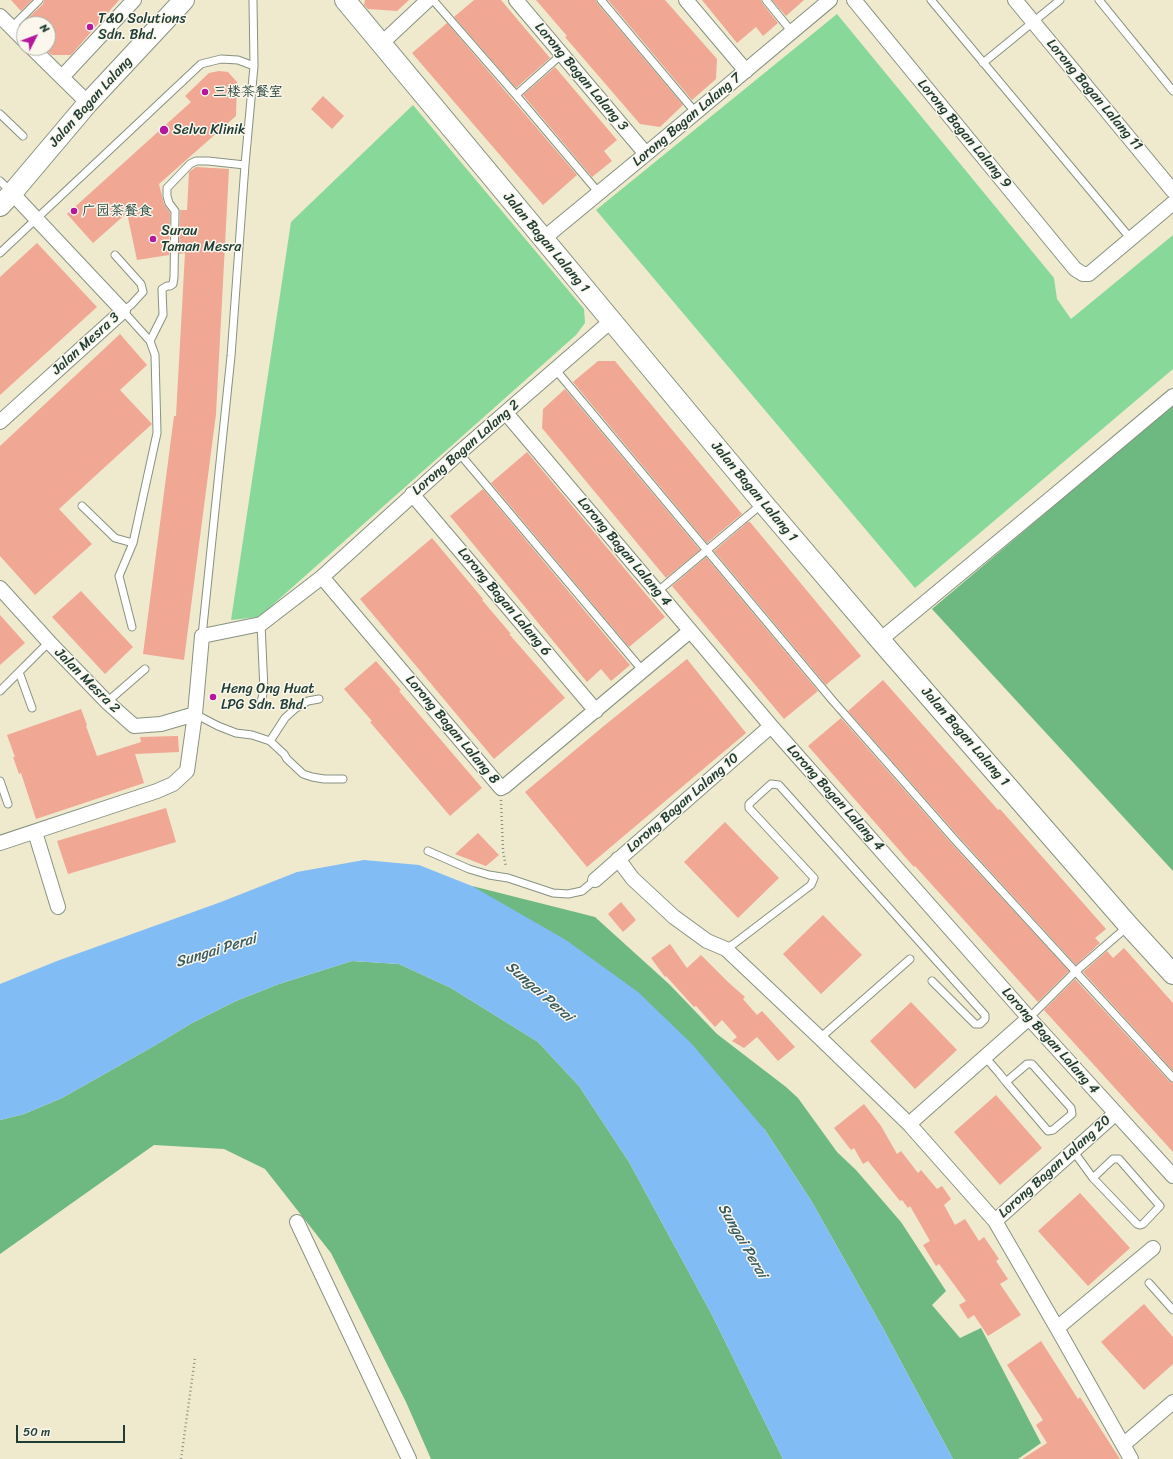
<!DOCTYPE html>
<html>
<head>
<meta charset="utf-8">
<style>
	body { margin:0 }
	#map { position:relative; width:1173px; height:1459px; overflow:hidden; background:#efe9ce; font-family:Sriracha,sans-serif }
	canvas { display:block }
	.north { position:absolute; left:16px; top:16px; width:40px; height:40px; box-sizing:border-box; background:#fbf7ec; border:1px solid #a3ada2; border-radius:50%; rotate:48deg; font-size:11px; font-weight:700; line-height:16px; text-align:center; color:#1f3d34 }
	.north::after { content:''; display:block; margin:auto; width:14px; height:18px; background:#b5179e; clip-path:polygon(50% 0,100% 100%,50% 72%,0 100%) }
	.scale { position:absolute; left:16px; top:1425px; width:109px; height:18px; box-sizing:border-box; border:2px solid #1f3d34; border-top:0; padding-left:5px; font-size:12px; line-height:14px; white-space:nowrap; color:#1f3d34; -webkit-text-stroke:3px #fbf7ec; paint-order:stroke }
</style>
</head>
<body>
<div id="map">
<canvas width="1173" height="1459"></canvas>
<div class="north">N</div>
<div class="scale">50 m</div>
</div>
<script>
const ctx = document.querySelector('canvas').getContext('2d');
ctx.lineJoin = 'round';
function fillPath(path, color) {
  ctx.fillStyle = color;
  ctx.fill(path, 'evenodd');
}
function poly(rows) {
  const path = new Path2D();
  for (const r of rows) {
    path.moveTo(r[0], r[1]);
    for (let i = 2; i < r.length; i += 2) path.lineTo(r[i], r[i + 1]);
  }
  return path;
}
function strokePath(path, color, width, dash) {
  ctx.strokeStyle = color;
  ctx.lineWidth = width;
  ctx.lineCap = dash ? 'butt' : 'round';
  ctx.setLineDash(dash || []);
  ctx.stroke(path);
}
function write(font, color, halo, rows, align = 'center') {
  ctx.font = font + ' Sriracha,"LXGW WenKai TC",sans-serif';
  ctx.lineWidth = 3;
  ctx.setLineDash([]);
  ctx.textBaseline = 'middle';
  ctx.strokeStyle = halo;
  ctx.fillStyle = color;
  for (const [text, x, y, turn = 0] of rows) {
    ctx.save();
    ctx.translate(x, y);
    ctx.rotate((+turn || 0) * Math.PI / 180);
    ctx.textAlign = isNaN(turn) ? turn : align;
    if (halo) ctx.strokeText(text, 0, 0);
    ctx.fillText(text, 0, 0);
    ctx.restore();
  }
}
fillPath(poly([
	[837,14,1054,278,1057,299,1071,319,1173,235,1173,369,915,588,596,210],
	[413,105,584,309,585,323,576,335,259,617,231,620,291,222]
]), '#88d899');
fillPath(poly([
	[1173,405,1173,871,932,609],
	[472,886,595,917,669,984,717,1034,786,1087,798,1098,837,1152,856,1170,901,1222,946,1291,932,1305,960,1338,981,1328,1041,1443,1018,1459,953,1459,884,1330,812,1202,765,1130],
	[352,961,399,964,451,988,538,1042,579,1086,629,1162,712,1315,783,1459,431,1459,406,1402,331,1253,265,1169,224,1149,154,1145,0,1254,0,1120,24,1114,62,1098,154,1046,192,1023,236,1001,279,984]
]), '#6eb881');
fillPath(poly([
	[364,860,419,865,472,886,566,940,638,992,692,1044,765,1130,812,1202,884,1330,953,1459,783,1459,712,1315,629,1162,579,1086,538,1042,451,988,399,964,352,961,279,984,236,1001,192,1023,154,1046,62,1098,24,1114,0,1120,0,984,57,961,221,902,297,872]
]), '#81bdf4');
fillPath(poly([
	[11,0,32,0,21,11],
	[44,0,119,0,71,55,52,55,48,52,48,24,34,24,28,18,43,4],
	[365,0,409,0,397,11,368,9,364,5],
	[474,0,501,0,550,58,516,88,454,17],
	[536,0,596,0,597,3,683,105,660,127,640,124,565,37,567,36],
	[608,0,665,0,717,59,716,79,692,100],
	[702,0,761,0,762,3,778,23,763,36,756,27,737,43],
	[772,0,804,0,786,16],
	[447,23,577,175,543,205,412,53],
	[555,67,617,140,604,151,612,161,592,177,523,95],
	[219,71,228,72,237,82,236,116,159,184,164,204,170,213,169,255,137,260,127,213,93,243,67,214,191,102,185,96,209,73],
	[323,96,344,116,332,129,311,109],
	[196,167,229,169,216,414,184,660,143,654,174,416,176,416,185,253,179,254,180,210,187,210,189,172],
	[37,243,97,307,0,395,0,277],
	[120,334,147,365,120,390,152,424,59,509,92,544,35,595,0,556,0,446],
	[598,361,615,361,742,514,707,543,573,382],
	[565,389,700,550,666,578,542,428,543,409],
	[527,452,665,617,629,647,491,483],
	[483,489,630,665,611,681,601,669,587,682,450,516],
	[748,522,750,522,861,656,827,684,826,685,714,551],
	[432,538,483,599,482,600,511,634,509,634,565,698,494,759,360,599],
	[706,557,818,691,784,719,672,586],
	[81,591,133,647,105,674,52,617],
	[0,615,25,643,0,665],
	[687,659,746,733,587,867,525,792,605,725],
	[376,661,401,690,399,691,482,788,450,816,370,722,372,721,344,689],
	[883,680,998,810,1000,809,1106,929,1095,938,1100,943,1076,965,959,837,848,711],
	[81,709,87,725,86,726,97,756,141,742,140,737,178,736,179,752,135,754,144,783,36,819,21,773,19,774,13,757,15,757,7,735],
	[841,718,951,843,1069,971,1038,1002,915,866,914,867,808,746],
	[166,808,176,842,68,874,57,841],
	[725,822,779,878,738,918,684,862],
	[478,833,499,855,486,866,455,854],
	[621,902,636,920,623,932,608,914],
	[823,915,862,955,821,994,783,954],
	[670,944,687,968,701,955,728,982,745,997,743,999,757,1015,762,1011,795,1047,778,1061,757,1037,744,1048,732,1041,737,1037,722,1020,715,1027,696,1006,694,1007,666,976,665,977,651,958],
	[1124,948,1173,1003,1173,1071,1083,972,1107,951,1113,958],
	[1075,979,1169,1081,1173,1083,1173,1152,1044,1010],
	[911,1002,957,1050,915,1089,870,1041],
	[996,1095,1042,1148,1000,1185,954,1132],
	[864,1104,881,1126,897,1154,901,1151,918,1173,921,1170,937,1189,942,1186,951,1199,944,1205,955,1225,965,1219,979,1241,984,1237,999,1259,996,1261,1008,1279,1000,1284,1021,1315,988,1336,974,1315,968,1319,959,1305,966,1301,939,1264,936,1266,923,1245,930,1241,910,1206,908,1208,902,1200,900,1201,868,1161,863,1164,854,1148,851,1150,834,1128],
	[1080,1193,1130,1248,1088,1286,1038,1231],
	[1144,1304,1173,1337,1173,1364,1144,1390,1101,1342],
	[1041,1341,1078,1399,1080,1397,1120,1459,1022,1459,1047,1443,1036,1425,1043,1420,1007,1365]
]), '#f0a794');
const service = poly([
	[433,0,516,95,599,193],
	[601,0,696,113],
	[766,0,792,32],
	[931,0,1131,239],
	[1099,0,1173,91],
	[11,28,39,0],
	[983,63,1060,0],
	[516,95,562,54],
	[0,114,23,136],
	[0,181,11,192],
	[0,253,201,64,221,59,238,60,254,66],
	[115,255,141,284,143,292,131,305,123,311,150,341,155,355,157,433,133,543,119,576,132,627],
	[150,341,163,315,162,289,167,286,170,286,173,284,174,277,175,211,169,203,167,196,167,188,190,164,196,161,208,161,245,165],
	[555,369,833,701,955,840,1173,1078],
	[459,453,643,671],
	[82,506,115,538,133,543],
	[657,592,763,503],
	[261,624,264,690,261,702],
	[202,636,231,356,245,165,254,66,253,0],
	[19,672,32,708],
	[0,691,49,642],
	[107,702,145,669],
	[195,714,218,726,236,733,252,735,270,741,284,754,287,759,303,774,312,777,324,779,343,779],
	[270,741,285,718,296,708,308,701,319,699],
	[0,781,8,804],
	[428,851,469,869,489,875,508,878,553,893,568,894,582,891,595,880],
	[726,949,735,943,811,885,814,878,749,808,749,804,771,784,779,785,985,1015,985,1019,980,1024,975,1024,932,981],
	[1029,1018,1075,972,1127,927],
	[820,1038,910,959],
	[985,1057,999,1073,1006,1082,1048,1131,1053,1130,1072,1114,1071,1108,1032,1064,1027,1064,1006,1082],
	[1074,1152,1093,1178,1137,1224,1140,1225,1143,1224,1160,1206,1119,1159,1113,1159,1093,1178],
	[1149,1283,1173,1310]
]);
const minor = poly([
	[516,0,646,154],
	[686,0,746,71],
	[854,0,1075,269,1083,274,1089,274,1173,203],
	[1015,0,1173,191],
	[0,16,24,40],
	[382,43,428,0],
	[32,48,88,103],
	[62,77,134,0],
	[543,239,646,154,830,0],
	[506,413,771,726,1029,1018,1173,1176],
	[0,422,123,311,12,193],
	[412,494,596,711],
	[322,577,501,788,505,786,690,631],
	[0,588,49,642,107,702,134,726,161,724,195,714],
	[880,640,1055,495,1173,396],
	[35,832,58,907],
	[0,843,157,791,173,784,187,771,195,714,202,636,261,624,322,577,459,453,611,321],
	[618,859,633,879,674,917,707,941,726,949,820,1038,909,1124,995,1221,1057,1328,1131,1459],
	[595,880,771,726],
	[909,1124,1029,1018],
	[995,1221,1116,1113],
	[297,1222,409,1459],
	[1057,1328,1153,1248],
	[1123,1445,1173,1402]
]);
const secondary = poly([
	[345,0,763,503,880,640,1129,926,1173,974],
	[0,206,12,193,88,103,184,0]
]);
strokePath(service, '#879381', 9);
strokePath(minor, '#879381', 16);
strokePath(secondary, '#879381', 22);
strokePath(poly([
	[501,800,503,851,506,867],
	[181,1459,195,1358]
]), '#879381', 2.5, [1, 3]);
strokePath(service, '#fff', 7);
strokePath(minor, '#fff', 14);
strokePath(secondary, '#fff', 20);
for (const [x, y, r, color] of [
	[90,27,4,"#b5179e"],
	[205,92,4,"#b5179e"],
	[164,130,5,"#b5179e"],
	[74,211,4,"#b5179e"],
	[153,239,4,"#b5179e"],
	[213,697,4,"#b5179e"]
]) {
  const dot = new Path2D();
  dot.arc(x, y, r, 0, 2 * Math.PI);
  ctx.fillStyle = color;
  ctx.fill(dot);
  strokePath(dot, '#fbf7ec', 1.5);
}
write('14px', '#1f3d34', '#fbf7ec', [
	["T&O Solutions",98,19],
	["Sdn. Bhd.",98,35],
	["三楼茶餐室",213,92],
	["Selva Klinik",173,130],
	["广园茶餐食",82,211],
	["Surau",161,231],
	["Taman Mesra",161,247],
	["Heng Ong Huat",221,689],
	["LPG Sdn. Bhd.",221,705]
], 'left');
write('14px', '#1f3d34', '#fbf7ec', [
	["Lorong Bagan Lalang 3",581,77,50],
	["Lorong Bagan Lalang 11",1094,95,50],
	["Jalan Bagan Lalang",91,102,-48],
	["Lorong Bagan Lalang 7",687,120,-40],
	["Lorong Bagan Lalang 9",964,134,50],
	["Jalan Bagan Lalang 1",546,243,50],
	["Jalan Mesra 3",86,344,-42],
	["Lorong Bagan Lalang 2",466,448,-41],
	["Jalan Bagan Lalang 1",754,492,50],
	["Lorong Bagan Lalang 4",624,552,50],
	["Lorong Bagan Lalang 6",504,602,50],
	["Jalan Mesra 2",87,681,45],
	["Lorong Bagan Lalang 8",452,730,50],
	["Jalan Bagan Lalang 1",965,737,49],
	["Lorong Bagan Lalang 4",835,798,48],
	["Lorong Bagan Lalang 10",683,803,-41],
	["Lorong Bagan Lalang 4",1050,1041,48],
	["Lorong Bagan Lalang 20",1055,1167,-42]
]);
write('italic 15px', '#385d64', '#fbf7ec', [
	["Sungai Perai",216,951,-17],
	["Sungai Perai",539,992,41],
	["Sungai Perai",742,1241,60]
]);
</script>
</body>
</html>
